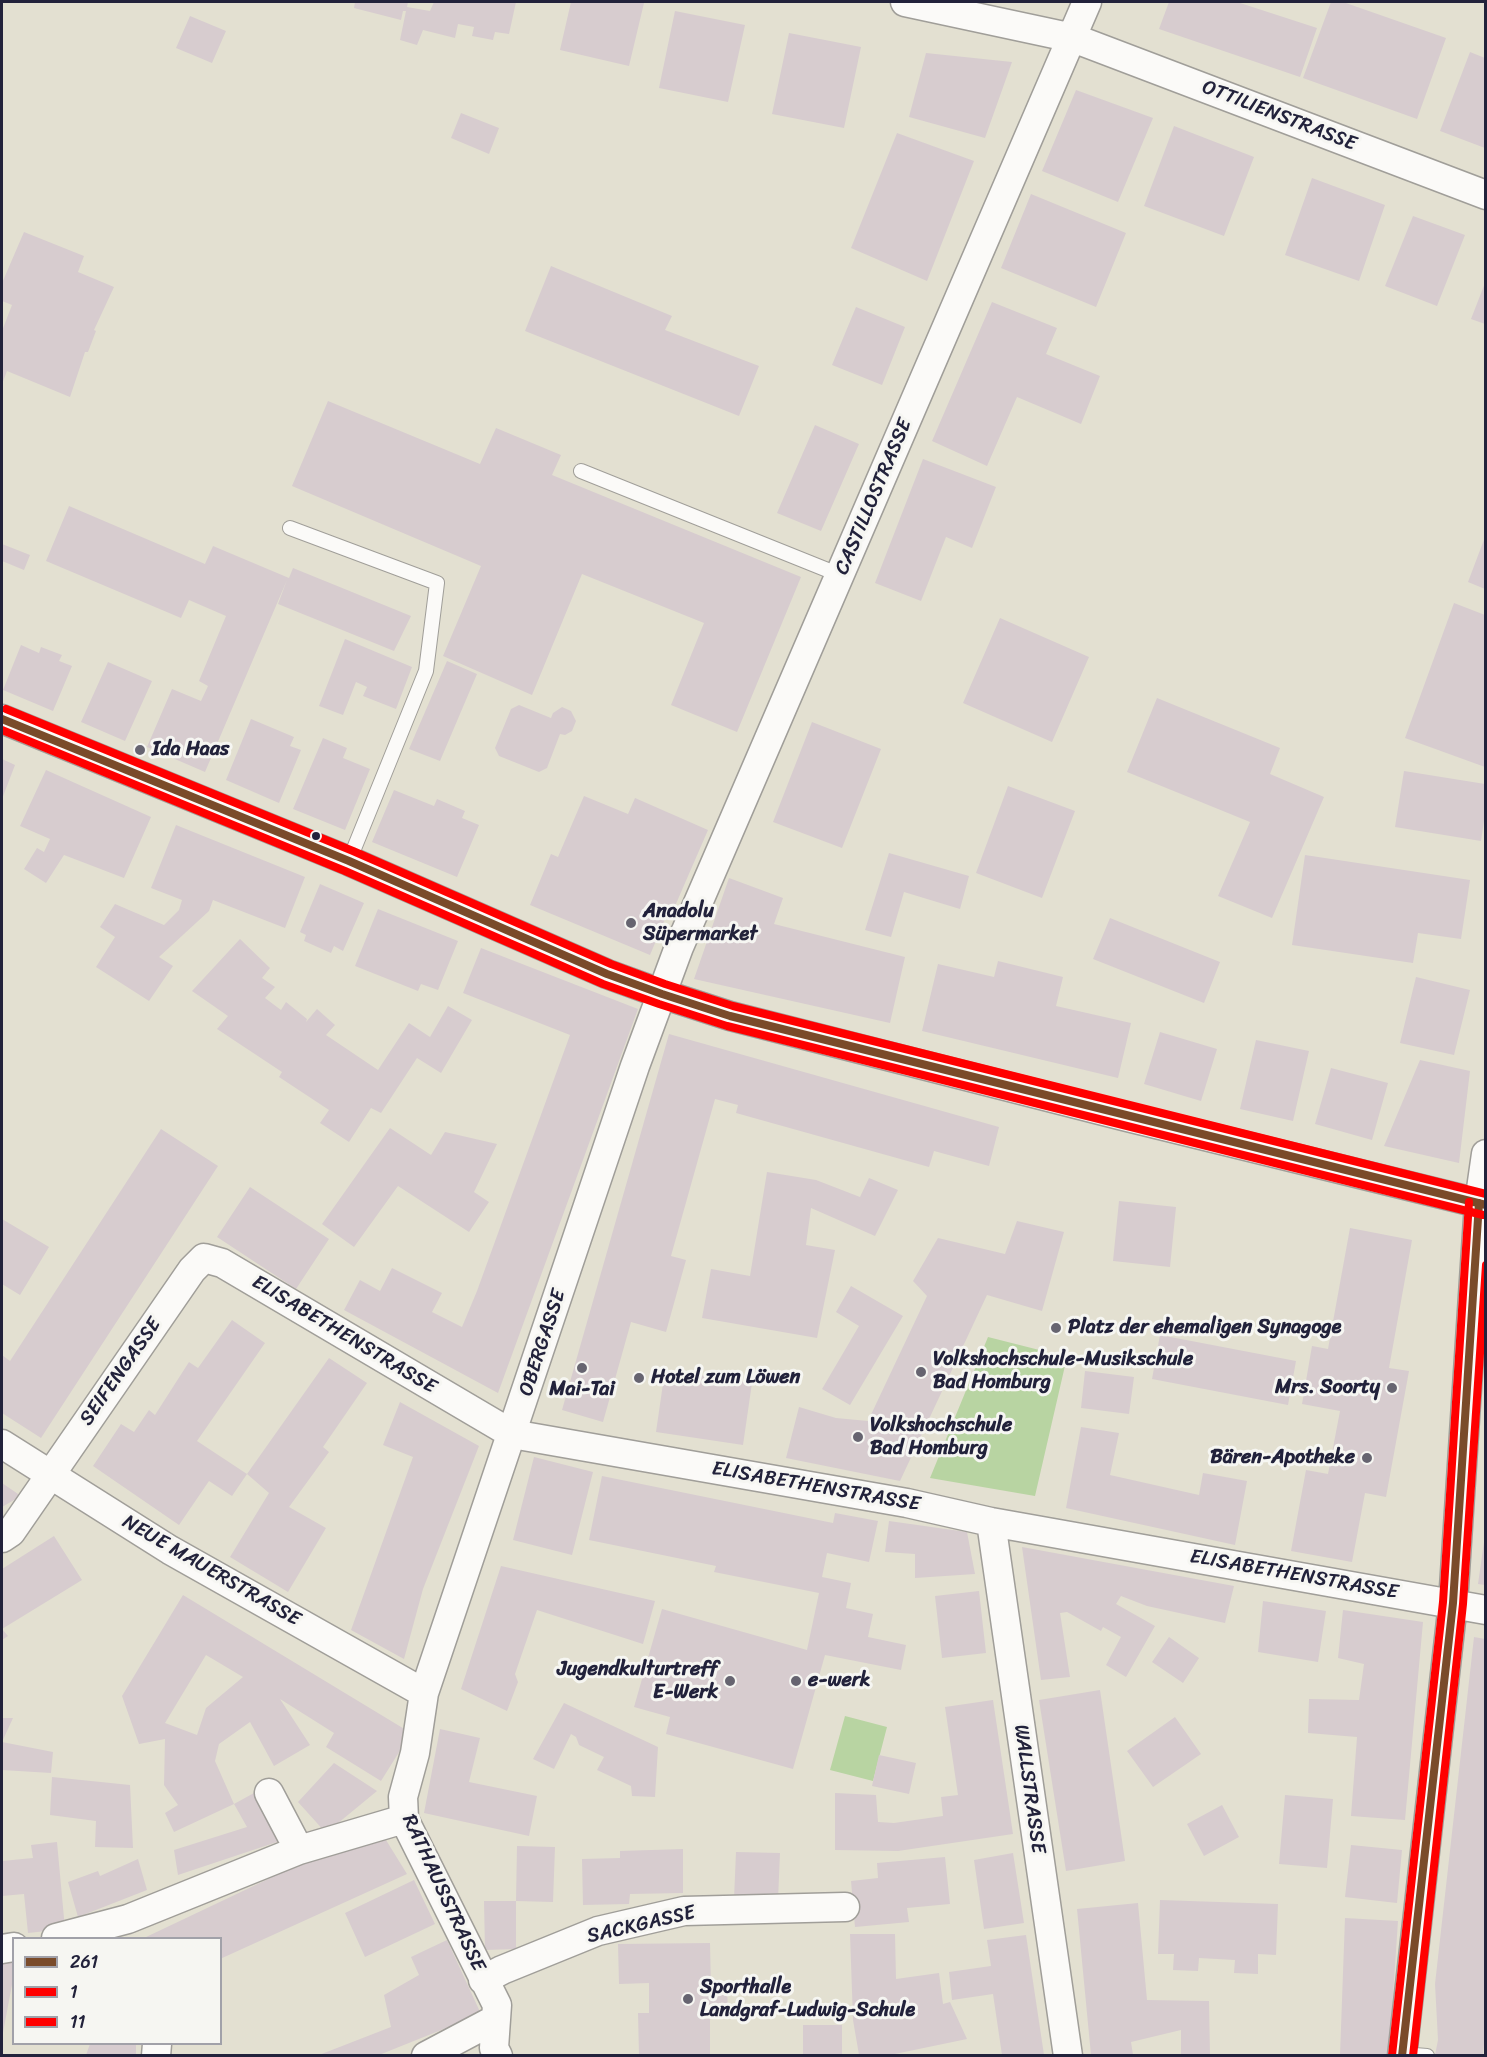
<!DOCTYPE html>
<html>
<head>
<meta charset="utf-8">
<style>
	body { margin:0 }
	#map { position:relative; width:1487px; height:2057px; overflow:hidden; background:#e3e0d1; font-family:Sriracha,sans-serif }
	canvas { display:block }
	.frame { position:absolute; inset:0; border:3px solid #22223b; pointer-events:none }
	.legend { position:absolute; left:12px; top:1937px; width:210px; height:108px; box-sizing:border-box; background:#f6f6f2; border:2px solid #a1a1a9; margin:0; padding:8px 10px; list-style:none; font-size:18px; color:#22223b }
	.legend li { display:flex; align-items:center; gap:12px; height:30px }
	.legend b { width:30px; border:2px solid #a1a1a9 }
</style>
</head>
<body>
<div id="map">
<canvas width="1487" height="2057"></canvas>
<div class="frame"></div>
<ul class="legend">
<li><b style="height:8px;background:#7a4b2a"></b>261</li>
<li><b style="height:8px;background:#f00"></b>1</li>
<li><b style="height:8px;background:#f00"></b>11</li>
</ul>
</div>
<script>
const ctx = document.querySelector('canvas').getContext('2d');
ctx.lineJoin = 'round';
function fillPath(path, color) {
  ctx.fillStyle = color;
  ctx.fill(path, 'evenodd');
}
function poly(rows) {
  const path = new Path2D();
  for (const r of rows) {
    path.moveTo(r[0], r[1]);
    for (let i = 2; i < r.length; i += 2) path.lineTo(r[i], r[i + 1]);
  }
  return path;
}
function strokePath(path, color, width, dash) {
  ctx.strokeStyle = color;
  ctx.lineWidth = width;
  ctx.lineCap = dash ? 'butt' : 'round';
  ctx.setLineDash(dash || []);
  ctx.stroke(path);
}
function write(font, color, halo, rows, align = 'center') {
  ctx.font = font + ' Sriracha,sans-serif';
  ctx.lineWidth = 6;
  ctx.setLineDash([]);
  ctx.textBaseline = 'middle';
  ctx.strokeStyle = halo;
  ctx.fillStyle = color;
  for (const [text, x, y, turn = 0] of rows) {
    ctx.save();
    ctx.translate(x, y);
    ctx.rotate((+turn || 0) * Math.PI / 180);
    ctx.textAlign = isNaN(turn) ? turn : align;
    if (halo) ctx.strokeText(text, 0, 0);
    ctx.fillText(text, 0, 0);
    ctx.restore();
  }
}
fillPath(poly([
	[988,1337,1067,1357,1035,1496,930,1478],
	[845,1716,887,1727,873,1781,830,1770]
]), '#b8d4a2');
fillPath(poly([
	[355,2,408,2,407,7,430,11,434,2,516,2,509,34,495,32,493,40,472,36,474,27,458,24,455,38,423,30,417,45,400,40,406,11,403,11,401,20,354,8],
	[571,2,644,3,629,66,560,50],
	[1169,2,1237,2,1317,28,1300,77,1159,29],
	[1331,2,1343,2,1446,38,1417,119,1303,78],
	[675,11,745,25,728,102,659,88],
	[190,16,226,31,212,63,176,48],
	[789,33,861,47,844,128,772,114],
	[1470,52,1485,58,1485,148,1440,131],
	[926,53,1012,62,985,138,909,117],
	[1076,90,1153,118,1118,202,1042,171],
	[461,113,499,128,489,154,451,138],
	[1174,126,1254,157,1224,236,1144,206],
	[897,133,974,161,927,281,851,248],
	[1312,178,1385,205,1359,281,1285,255],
	[1031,194,1126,233,1096,307,1001,268],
	[1413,216,1465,235,1437,306,1385,286],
	[24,232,84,256,78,272,114,287,94,330,96,331,88,352,85,352,70,397,7,371,2,384,2,331,12,305,2,301,2,283],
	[551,266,672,316,665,330,759,366,739,416,525,331],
	[1485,283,1485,324,1471,319],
	[992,302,1057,328,1046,354,1100,376,1081,424,1017,397,987,466,932,441],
	[856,307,905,327,882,385,832,365],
	[328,401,480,464,496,428,561,455,552,475,801,577,737,732,671,705,704,623,582,574,532,695,443,656,481,566,292,486],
	[815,425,859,444,821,531,777,513],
	[923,459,996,487,972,548,946,537,921,601,875,583],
	[69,506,205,564,213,546,289,578,293,568,411,616,394,651,278,604,287,580,205,772,147,747,172,689,201,701,208,686,199,681,226,616,189,600,181,618,46,561],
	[1485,537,1485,589,1468,582],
	[2,544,30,555,24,570,2,561],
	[1454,603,1485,615,1485,767,1405,738],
	[1000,618,1089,657,1052,742,963,703],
	[345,639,412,667,396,709,363,696,367,687,356,682,343,715,319,706],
	[21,645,39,653,41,647,62,655,59,661,72,666,53,711,3,690],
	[447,661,477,674,440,761,409,749],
	[108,662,152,681,125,741,81,722],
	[1157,698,1280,748,1270,774,1324,797,1272,918,1218,896,1250,822,1127,772],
	[519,705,551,718,553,713,562,707,571,711,576,721,572,731,565,735,560,734,547,768,539,772,499,756,495,748,511,709],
	[251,719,294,737,290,746,301,750,279,803,226,780],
	[812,722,881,749,842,848,773,822],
	[323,738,347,748,343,758,370,769,345,830,293,809],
	[2,759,15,765,2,799],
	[46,770,151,817,124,878,64,855,46,883,24,869,37,848,44,852,50,839,20,826],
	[1404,771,1485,784,1485,814,1481,841,1395,827],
	[1008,786,1075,811,1042,898,976,873],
	[394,790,434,806,437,799,465,811,462,818,479,825,457,877,372,842],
	[584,796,628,814,635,798,708,830,672,913,668,912,650,955,530,905,551,854,558,857],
	[176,825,305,877,285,928,213,900,209,911,159,957,173,966,149,1001,96,967,115,937,100,927,115,904,164,925,179,910,182,900,151,888],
	[889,853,969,876,960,909,904,892,891,937,865,930],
	[1305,855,1470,880,1461,939,1418,933,1413,963,1292,945],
	[729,878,783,898,774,924,905,957,890,1023,694,979],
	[320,884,364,903,343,951,334,946,331,953,304,941,306,935,300,932],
	[378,909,458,941,438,990,421,984,418,991,355,966],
	[1110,918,1220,962,1204,1003,1093,959],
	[240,939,270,968,262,978,275,987,265,998,281,1010,286,1002,307,1019,306,1022,317,1009,335,1025,326,1035,378,1070,409,1023,430,1037,448,1006,472,1020,441,1073,417,1058,381,1113,371,1108,349,1142,320,1123,329,1110,279,1077,282,1072,217,1029,228,1016,192,991],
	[481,948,638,1009,498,1393,344,1310,360,1280,380,1291,392,1268,442,1293,432,1312,462,1327,477,1291,570,1035,463,993],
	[998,961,1063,977,1056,1006,1131,1023,1118,1078,922,1031,938,964,994,977],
	[1416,977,1470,990,1454,1055,1400,1043],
	[1160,1032,1217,1049,1201,1101,1144,1084],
	[669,1034,999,1127,989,1166,934,1151,929,1167,736,1113,738,1105,715,1099,671,1256,686,1260,666,1332,631,1322,603,1422,562,1410],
	[1256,1040,1309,1051,1293,1121,1240,1109],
	[1420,1060,1470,1071,1459,1163,1384,1146],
	[1331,1068,1388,1083,1372,1140,1315,1124],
	[390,1128,431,1155,445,1132,497,1144,474,1192,489,1202,469,1232,398,1186,354,1247,322,1224],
	[161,1129,218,1166,41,1438,2,1413,2,1355,10,1361],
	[767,1172,816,1180,860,1197,869,1178,898,1190,875,1236,811,1208,806,1245,835,1250,817,1338,702,1318,711,1269,750,1276],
	[250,1187,329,1239,296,1289,217,1237],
	[1119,1201,1176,1207,1170,1267,1113,1261],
	[2,1219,49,1247,20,1295,2,1284],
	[1017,1221,1064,1232,1042,1311,987,1295,900,1481,786,1458,799,1407,836,1418,868,1421,927,1296,913,1281,938,1238,1005,1254],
	[1350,1228,1412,1240,1389,1368,1409,1371,1386,1497,1365,1493,1352,1562,1291,1551,1306,1470,1328,1474,1340,1411,1302,1404,1312,1346,1328,1349],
	[851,1286,903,1316,850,1405,822,1389,859,1326,836,1312],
	[232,1320,265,1343,197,1441,247,1474,232,1496,209,1481,179,1525,93,1466,121,1424,134,1432,149,1410,155,1415,189,1362,198,1368],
	[1160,1335,1296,1361,1288,1405,1152,1379],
	[329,1358,367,1383,323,1447,329,1452,289,1507,326,1528,288,1592,230,1557,269,1493,247,1474],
	[665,1370,752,1383,743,1445,656,1432],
	[1085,1371,1134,1377,1129,1414,1081,1408],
	[400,1402,479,1446,423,1589,404,1659,351,1630,413,1457,383,1445],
	[1081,1427,1119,1433,1110,1475,1199,1495,1203,1473,1247,1481,1235,1545,1066,1508],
	[534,1457,593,1472,572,1555,513,1540],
	[602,1476,833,1523,835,1513,878,1521,869,1562,827,1553,822,1577,851,1583,846,1608,873,1614,868,1637,906,1645,901,1670,825,1655,793,1769,666,1734,670,1717,634,1707,662,1609,807,1650,819,1593,714,1572,716,1566,589,1540],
	[2,1483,21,1496,2,1507],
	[889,1521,967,1532,975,1574,915,1578,915,1554,885,1552],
	[54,1536,82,1580,2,1629,8,1636,2,1640,2,1569],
	[1484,1542,1485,1542,1485,1585,1478,1584],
	[1022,1547,1234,1586,1225,1623,1147,1606,1121,1596,1116,1604,1155,1626,1126,1677,1106,1665,1121,1637,1103,1627,1101,1631,1067,1612,1060,1613,1070,1677,1041,1680],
	[501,1566,655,1601,643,1644,537,1610,515,1674,518,1682,507,1711,461,1689],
	[979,1591,986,1653,942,1658,935,1596],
	[183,1595,411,1733,381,1781,326,1747,334,1733,280,1699,310,1745,274,1766,250,1722,219,1744,215,1761,234,1804,174,1832,165,1813,178,1805,164,1785,165,1739,139,1744,122,1696],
	[206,1655,243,1677,206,1708,197,1735,165,1723],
	[1263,1601,1326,1611,1318,1662,1258,1652],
	[1343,1610,1423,1622,1405,1820,1351,1816,1357,1737,1308,1733,1309,1699,1359,1700,1364,1664,1338,1658],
	[1169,1637,1199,1658,1183,1683,1152,1662],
	[1474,1637,1485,1639,1484,2044,1483,2055,1435,2055,1438,2040,1435,1984],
	[1100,1690,1125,1861,1066,1871,1039,1700],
	[993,1700,1013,1834,898,1851,835,1850,835,1793,876,1795,878,1822,894,1823,943,1816,941,1797,958,1795,945,1707],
	[564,1703,658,1747,655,1797,632,1796,631,1786,597,1770,604,1757,579,1745,576,1737,571,1734,554,1769,533,1759],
	[1175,1717,1201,1754,1153,1787,1127,1751],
	[2,1718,13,1718,2,1742,53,1752,51,1773,2,1770],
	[440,1729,480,1738,469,1782,537,1796,529,1836,424,1813],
	[879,1755,916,1763,909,1794,872,1786],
	[334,1763,377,1791,326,1833,298,1802],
	[52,1777,130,1785,133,1848,95,1847,96,1821,50,1815],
	[254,1793,280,1841,178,1875,174,1850,247,1827,234,1804],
	[1285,1795,1333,1799,1327,1868,1279,1864],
	[1222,1805,1239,1837,1204,1856,1187,1824],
	[386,1840,407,1874,220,1959,220,1938,144,1938,304,1862],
	[57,1842,65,1929,28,1933,24,1894,2,1896,2,1861,33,1858,31,1845],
	[1351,1845,1402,1850,1397,1903,1345,1897],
	[517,1846,555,1847,553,1902,516,1901],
	[683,1849,683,1893,630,1894,629,1904,583,1905,582,1859,620,1858,620,1851],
	[736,1852,780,1853,778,1900,734,1899],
	[1013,1853,1024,1923,984,1929,974,1860],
	[945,1857,950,1904,907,1908,909,1922,855,1927,851,1881,878,1878,877,1863],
	[138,1859,147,1890,78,1917,68,1882,98,1871,100,1876],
	[414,1880,435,1924,365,1957,345,1913],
	[1160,1900,1278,1904,1276,1955,1258,1954,1258,1974,1234,1973,1235,1960,1199,1958,1198,1971,1173,1970,1174,1954,1158,1954],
	[484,1901,516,1901,516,1949,485,1950],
	[1138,1903,1147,2000,1209,2001,1210,2055,1181,2055,1181,2030,1131,2042,1133,2055,1091,2055,1077,1909],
	[1345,1918,1398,1921,1389,2055,1340,2055],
	[850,1934,895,1934,896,1979,939,1973,943,2004,950,2002,967,2039,890,2055,859,2055,853,2020],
	[1026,1935,1044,2055,1002,2055,993,1994,952,2000,949,1972,991,1966,987,1940],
	[447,1940,481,2014,379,2055,319,2055,391,2027,384,1995,419,1975,411,1957],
	[710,1943,711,1988,727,1988,728,2011,710,2011,710,2055,639,2055,638,2013,649,2013,649,1983,619,1984,618,1944],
	[14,1959,14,1974,2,2038,2,1961],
	[803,2025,842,2025,842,2055,803,2055],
	[90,2044,136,2044,136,2055,86,2055]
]), '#d7cccf');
const lane = poly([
	[581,471,840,575],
	[290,528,437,583,426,671,349,861],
	[1402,2054,1427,2056]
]);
const street = poly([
	[905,2,1073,38,1486,195],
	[2,719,349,861,607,974,662,994,730,1016,1123,1116,1486,1205],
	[2,1444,170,1550,424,1693],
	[991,1522,1068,2056],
	[2,1538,11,1532,192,1270,204,1258,222,1263,512,1434,907,1503,991,1522,1486,1610],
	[269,1793,299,1850],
	[56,1938,128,1919,299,1850,404,1819],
	[2,1949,14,1947],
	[483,1980,502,1970,598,1931,684,1911,845,1907],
	[156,2056,157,2044],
	[426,2056,494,2020],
	[498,2056,494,2048,497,2005,404,1819,403,1797,415,1753,424,1693,635,1066,679,947,1087,2],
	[1402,2056,1453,1603,1479,1203,1486,1154]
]);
strokePath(lane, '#a09e99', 16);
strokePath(street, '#a09e99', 31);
strokePath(lane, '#fbfaf8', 14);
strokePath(street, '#fbfaf8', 28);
strokePath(poly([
	[2,719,349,861,607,974,662,994,730,1016,1486,1205],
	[1402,2056,1453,1603,1479,1203]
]), '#7a4b2a', 8);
strokePath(poly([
	[2,730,345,871,603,984,659,1004,727,1026,1483,1215],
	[1413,2056,1463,1604,1486,1265]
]), '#f00', 8);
strokePath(poly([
	[6,709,353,851,611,964,665,984,733,1006,1486,1194],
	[1392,2055,1443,1602,1469,1202]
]), '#f00', 8);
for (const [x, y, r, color] of [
	[140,750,6,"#666470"],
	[316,836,5,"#22223b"],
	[631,923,6,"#666470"],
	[1056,1328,6,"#666470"],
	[582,1368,6,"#666470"],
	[921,1372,6,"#666470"],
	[639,1378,6,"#666470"],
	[1392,1388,6,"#666470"],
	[858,1437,6,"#666470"],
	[1367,1458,6,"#666470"],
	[730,1681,6,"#666470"],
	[796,1681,6,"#666470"],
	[688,1999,6,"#666470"]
]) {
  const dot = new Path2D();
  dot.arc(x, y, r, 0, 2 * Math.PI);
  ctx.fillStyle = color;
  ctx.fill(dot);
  strokePath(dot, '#f6f6f2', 2);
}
write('20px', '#22223b', '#f6f6f2', [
	["OTTILIENSTRASSE",1279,116,21],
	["CASTILLOSTRASSE",874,497,-67],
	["ELISABETHENSTRASSE",344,1335,31],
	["OBERGASSE",543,1343,-72],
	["SEIFENGASSE",121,1372,-55],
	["ELISABETHENSTRASSE",816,1487,10],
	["NEUE MAUERSTRASSE",211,1571,30],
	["ELISABETHENSTRASSE",1294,1575,10],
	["WALLSTRASSE",1029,1789,82],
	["RATHAUSSTRASSE",443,1893,65],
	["SACKGASSE",641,1925,-13]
]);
write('bold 20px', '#22223b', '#f6f6f2', [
	["Ida Haas",152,750],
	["Anadolu",643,912],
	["Süpermarket",643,935],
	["Platz der ehemaligen Synagoge",1068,1328],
	["Volkshochschule-Musikschule",933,1360],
	["Bad Homburg",933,1383],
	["Hotel zum Löwen",651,1378],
	["Mrs. Soorty",1380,1388,"right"],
	["Mai-Tai",582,1390,"center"],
	["Volkshochschule",870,1426],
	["Bad Homburg",870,1449],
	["Bären-Apotheke",1355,1458,"right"],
	["Jugendkulturtreff",718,1670,"right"],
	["E-Werk",718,1693,"right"],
	["e-werk",808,1681],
	["Sporthalle",700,1988],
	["Landgraf-Ludwig-Schule",700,2011]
], 'left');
</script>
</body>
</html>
